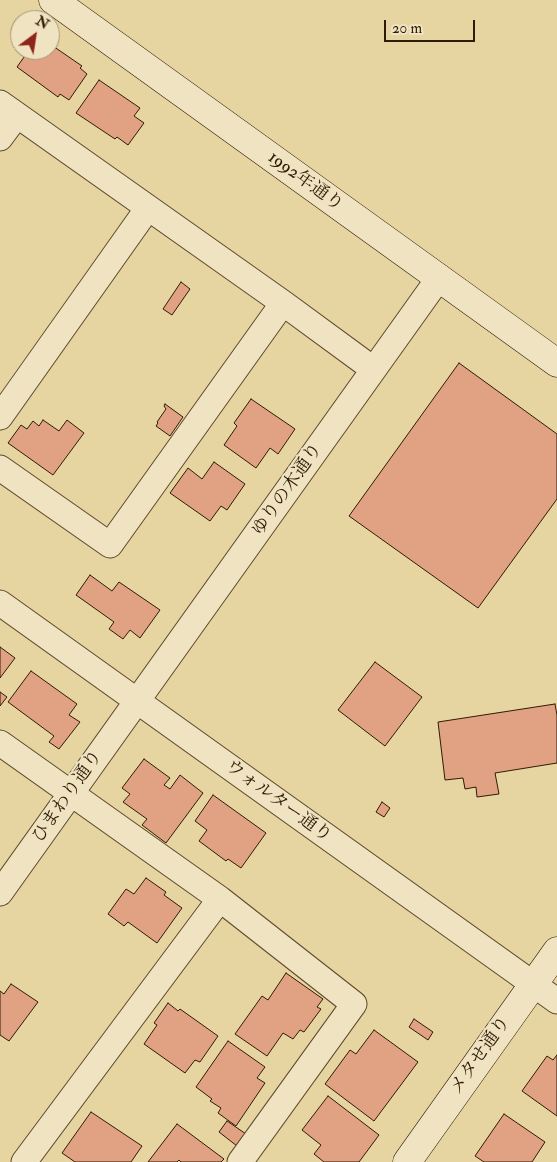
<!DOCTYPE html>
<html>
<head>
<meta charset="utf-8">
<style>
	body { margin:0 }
	#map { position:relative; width:557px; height:1162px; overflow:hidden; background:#e6d4a1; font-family:"IM FELL Double Pica",serif }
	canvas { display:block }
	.north { position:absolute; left:10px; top:10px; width:50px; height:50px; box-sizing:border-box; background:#efe3c2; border:1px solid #a29376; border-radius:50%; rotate:31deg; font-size:14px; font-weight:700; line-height:20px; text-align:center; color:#2f1b05 }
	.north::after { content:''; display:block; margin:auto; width:18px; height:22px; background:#8f2418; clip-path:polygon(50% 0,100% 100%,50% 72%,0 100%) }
	.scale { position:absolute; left:384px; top:20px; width:91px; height:22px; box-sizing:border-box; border:2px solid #2f1b05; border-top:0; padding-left:6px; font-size:15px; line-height:18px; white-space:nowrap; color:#2f1b05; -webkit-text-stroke:4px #efe3c2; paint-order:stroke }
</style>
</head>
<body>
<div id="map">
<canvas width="557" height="1162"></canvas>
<div class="north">N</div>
<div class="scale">20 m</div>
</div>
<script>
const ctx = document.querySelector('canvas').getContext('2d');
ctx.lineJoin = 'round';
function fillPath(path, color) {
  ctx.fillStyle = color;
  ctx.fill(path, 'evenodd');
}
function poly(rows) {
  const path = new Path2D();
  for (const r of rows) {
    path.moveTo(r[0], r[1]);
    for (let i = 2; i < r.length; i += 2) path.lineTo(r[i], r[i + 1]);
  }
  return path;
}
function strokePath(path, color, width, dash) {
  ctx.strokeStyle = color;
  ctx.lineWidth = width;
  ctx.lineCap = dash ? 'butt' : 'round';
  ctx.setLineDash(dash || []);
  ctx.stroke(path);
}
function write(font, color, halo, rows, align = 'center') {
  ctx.font = font + ' "IM FELL Double Pica","Noto Serif JP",serif';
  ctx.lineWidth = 4.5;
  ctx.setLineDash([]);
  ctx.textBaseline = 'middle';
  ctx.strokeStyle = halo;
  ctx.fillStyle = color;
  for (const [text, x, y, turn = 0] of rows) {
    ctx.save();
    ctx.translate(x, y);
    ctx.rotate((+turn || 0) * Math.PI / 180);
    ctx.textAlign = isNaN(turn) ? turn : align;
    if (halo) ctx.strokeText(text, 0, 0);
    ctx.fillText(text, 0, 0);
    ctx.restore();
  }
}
const building = poly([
	[50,44,82,66,80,68,87,74,69,100,60,94,58,97,17,67,29,50,50,50,50,44],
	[99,80,140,108,134,116,144,123,128,145,117,137,115,139,76,113,99,80],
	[181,282,190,289,172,315,163,309,181,282],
	[459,363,557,434,557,499,478,608,349,516,459,363],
	[251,399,295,429,278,454,270,448,256,468,224,445,237,426,234,423,251,399],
	[165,404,183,417,170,436,156,426,158,423,157,422,166,409,164,406,165,404],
	[43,420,59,431,67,420,84,433,53,475,8,443,21,425,27,429,33,421,39,426,43,420],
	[214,462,245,484,227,510,221,506,210,521,170,493,188,468,202,479,214,462],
	[90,575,112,591,119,582,160,610,140,638,130,630,123,639,109,629,114,622,76,595,90,575],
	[0,647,15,658,0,678,0,647],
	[375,662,422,697,385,746,338,710,375,662],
	[31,671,77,704,69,715,80,722,59,749,49,742,54,736,8,702,31,671],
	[0,692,7,697,0,706,0,692],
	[555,704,557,715,557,763,495,773,499,794,477,797,476,787,465,789,463,778,445,780,438,722,555,704],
	[144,759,170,778,164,785,170,789,180,775,203,793,166,843,142,825,147,819,123,802,130,794,122,788,144,759],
	[213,795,266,833,241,868,228,859,226,861,199,841,207,830,195,821,213,795],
	[382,802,390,808,384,817,376,812,382,802],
	[146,878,166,892,164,895,182,908,157,943,128,922,124,926,108,914,126,889,134,894,146,878],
	[286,973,323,999,317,1007,321,1009,304,1032,300,1030,293,1039,283,1033,267,1056,235,1034,262,996,268,1000,286,973],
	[11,984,38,1002,9,1041,0,1035,0,991,4,994,11,984],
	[168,1003,178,1011,180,1009,218,1036,200,1062,195,1060,185,1073,144,1044,157,1025,154,1023,168,1003],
	[414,1019,433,1032,428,1040,409,1027,414,1019],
	[374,1030,418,1062,374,1121,325,1084,350,1050,356,1054,374,1030],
	[228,1041,265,1067,257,1078,265,1083,236,1126,218,1113,221,1108,210,1101,212,1099,196,1087,228,1041],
	[557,1055,557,1116,522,1091,547,1056,553,1060,557,1055],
	[328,1096,379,1135,359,1162,324,1162,314,1154,321,1145,302,1130,328,1096],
	[91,1112,142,1146,131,1162,75,1162,62,1153,91,1112],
	[504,1114,545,1142,532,1162,484,1162,475,1156,504,1114],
	[227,1121,246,1134,237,1146,219,1132,227,1121],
	[177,1124,224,1159,221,1162,181,1162,179,1160,177,1162,148,1162,177,1124]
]);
fillPath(building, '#e0a283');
strokePath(building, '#2f1b05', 1);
const street = poly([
	[0,103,283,303,373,369],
	[0,138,17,115],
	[0,417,148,208],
	[0,468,110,545,283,303],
	[0,603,557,1001],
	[0,743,220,899,354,1004,240,1162],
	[0,893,439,278],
	[24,1162,220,899]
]);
const secondary = poly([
	[53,0,557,363],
	[407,1162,557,951]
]);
strokePath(street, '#5d492c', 27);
strokePath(secondary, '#2f1b05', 29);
strokePath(street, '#efe3c2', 25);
strokePath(secondary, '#efe3c2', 28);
write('18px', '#2f1b05', '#efe3c2', [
	["1992年通り",305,182,36],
	["ゆりの木通り",288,490,-55],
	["ひまわり通り",68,797,-55],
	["ウォルター通り",278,802,36],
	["メタせ通り",481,1056,-55]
]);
</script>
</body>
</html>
